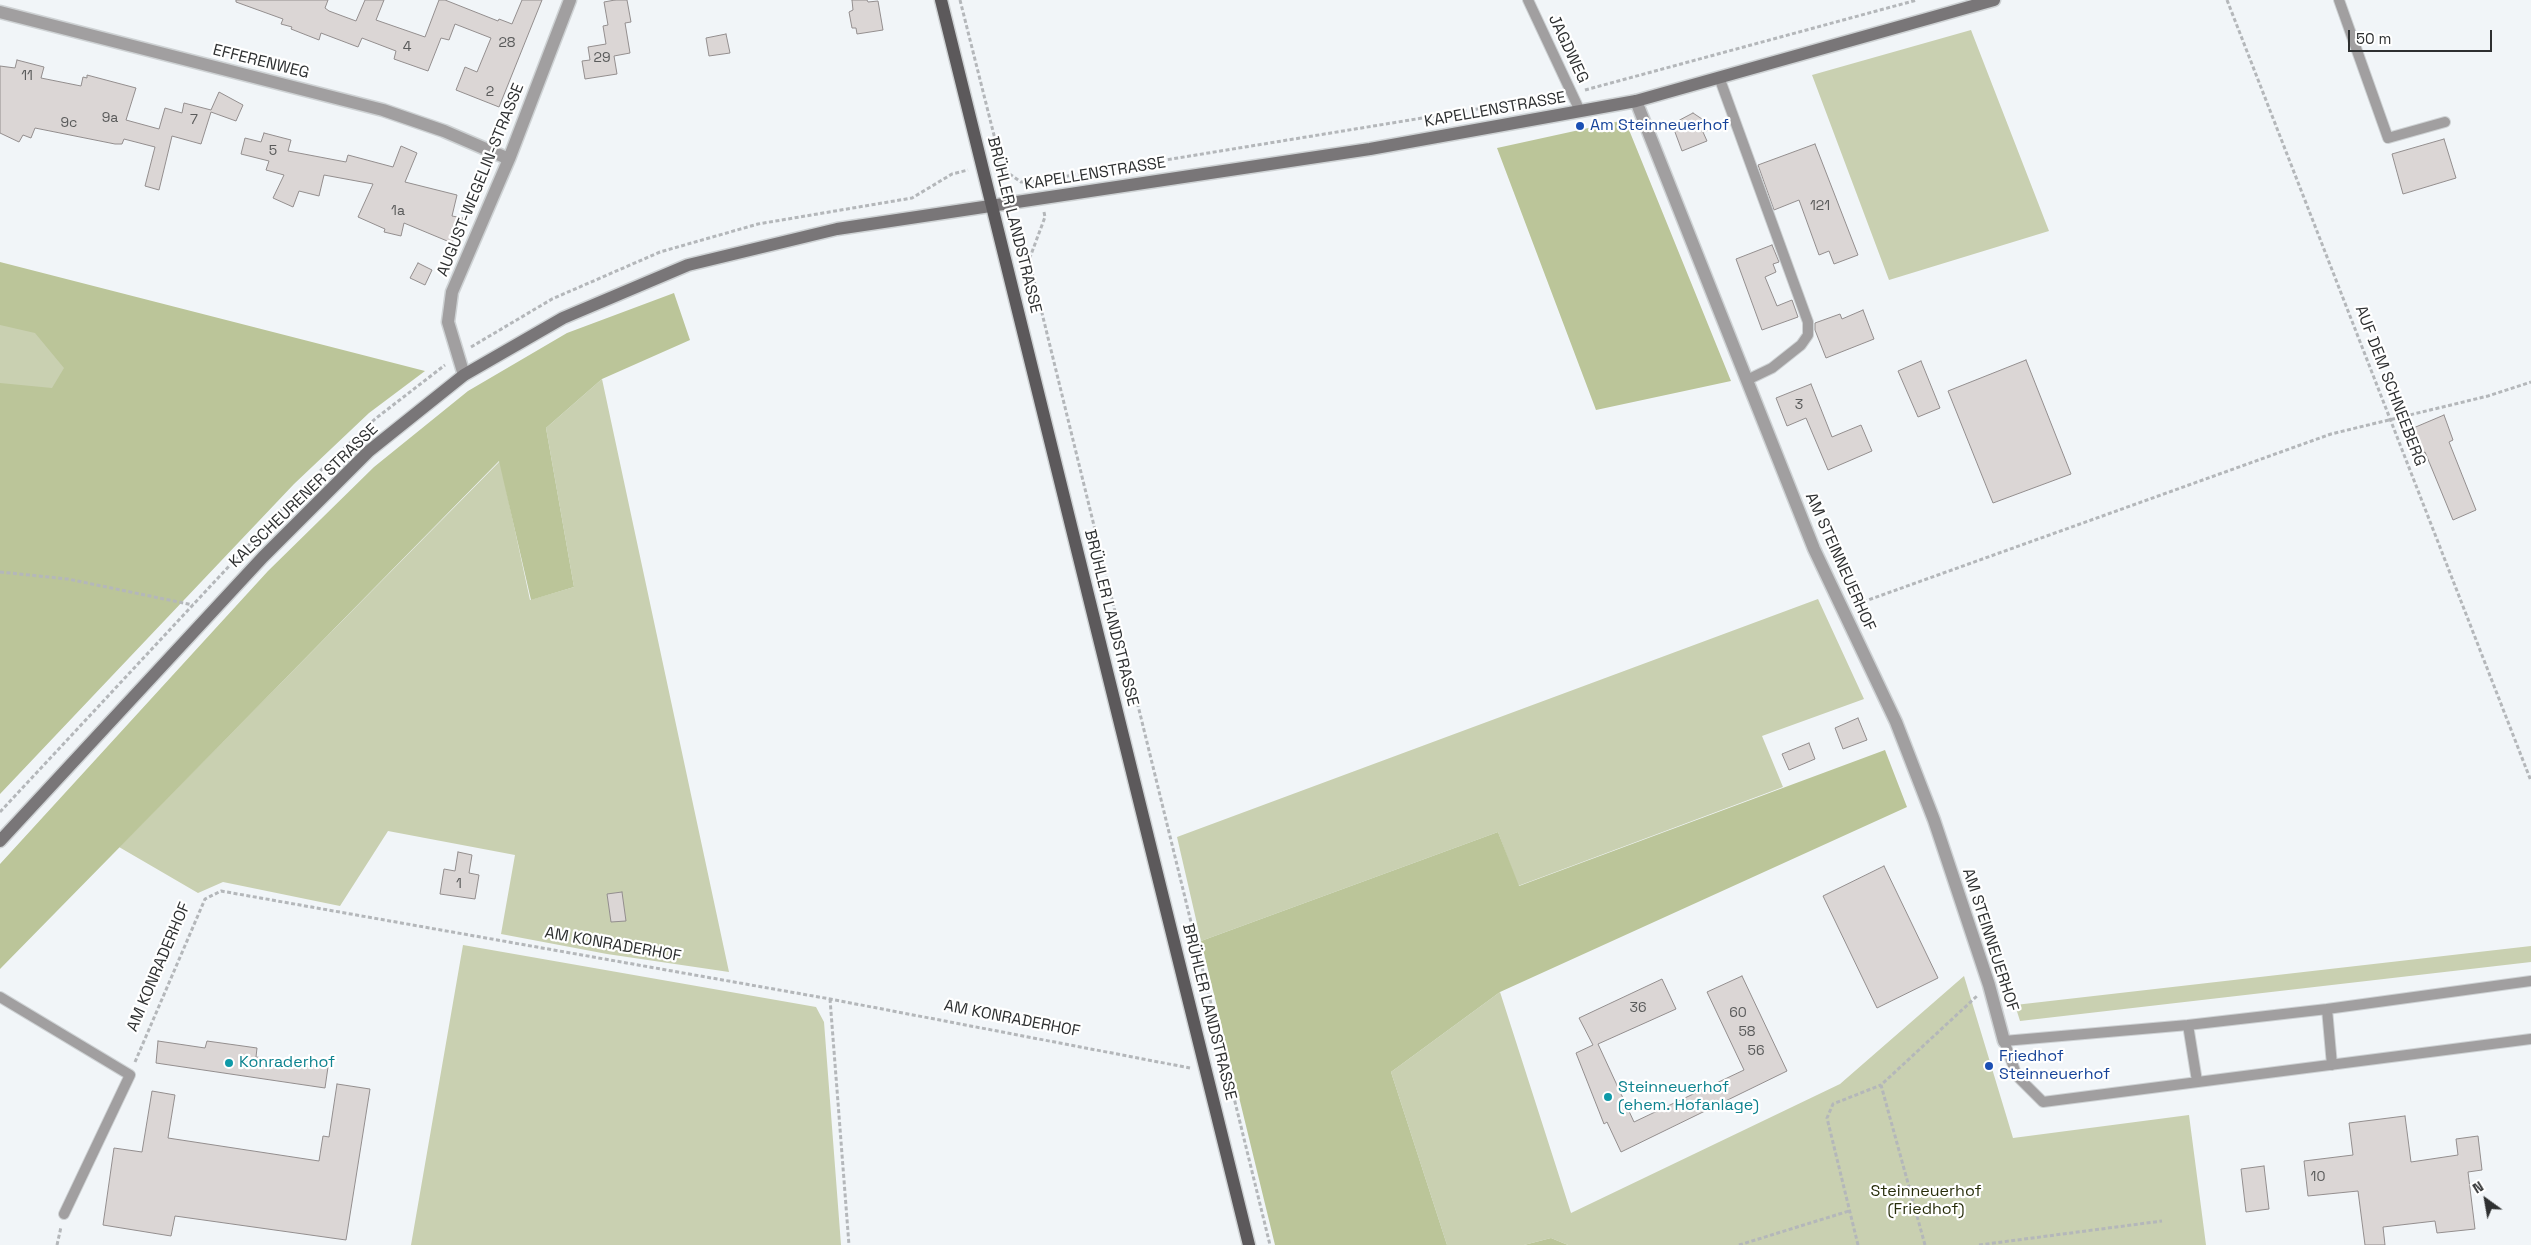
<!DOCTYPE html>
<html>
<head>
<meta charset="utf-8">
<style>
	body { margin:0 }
	#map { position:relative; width:2531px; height:1245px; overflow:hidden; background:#f1f5f8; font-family:"Space Grotesk",sans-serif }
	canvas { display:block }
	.north { position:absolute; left:2461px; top:1175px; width:50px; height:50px; -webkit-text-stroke:4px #fff; paint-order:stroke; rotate:328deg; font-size:14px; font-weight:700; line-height:20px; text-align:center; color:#2e3031 }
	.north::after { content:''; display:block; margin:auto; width:18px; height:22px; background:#2e3031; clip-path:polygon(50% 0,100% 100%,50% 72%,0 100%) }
	.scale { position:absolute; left:2348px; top:30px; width:144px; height:22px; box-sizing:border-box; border:2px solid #2e3031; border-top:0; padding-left:6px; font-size:15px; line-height:18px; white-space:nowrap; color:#2e3031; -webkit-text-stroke:4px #fff; paint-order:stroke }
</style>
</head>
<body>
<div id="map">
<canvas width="2531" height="1245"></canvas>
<div class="north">N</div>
<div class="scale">50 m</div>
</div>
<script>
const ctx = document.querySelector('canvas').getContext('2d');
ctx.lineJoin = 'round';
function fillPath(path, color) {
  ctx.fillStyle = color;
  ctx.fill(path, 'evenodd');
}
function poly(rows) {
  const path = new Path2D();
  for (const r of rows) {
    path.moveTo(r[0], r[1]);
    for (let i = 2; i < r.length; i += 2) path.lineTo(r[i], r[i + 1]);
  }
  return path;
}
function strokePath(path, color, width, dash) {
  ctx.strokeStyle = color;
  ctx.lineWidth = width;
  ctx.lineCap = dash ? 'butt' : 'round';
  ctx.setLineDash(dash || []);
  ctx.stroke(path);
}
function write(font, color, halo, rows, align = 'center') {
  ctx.font = font + ' "Space Grotesk",sans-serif';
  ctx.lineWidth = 4.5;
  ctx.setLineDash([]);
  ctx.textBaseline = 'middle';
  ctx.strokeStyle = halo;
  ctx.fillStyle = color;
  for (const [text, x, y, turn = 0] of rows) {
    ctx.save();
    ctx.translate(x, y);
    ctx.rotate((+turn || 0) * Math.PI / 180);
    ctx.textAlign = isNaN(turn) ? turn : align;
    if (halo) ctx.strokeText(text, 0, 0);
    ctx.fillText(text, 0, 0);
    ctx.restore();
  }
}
fillPath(poly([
	[1971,30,2049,231,1889,280,1812,75],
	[0,272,141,311,84,420,0,417],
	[602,379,729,972,607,954,501,934,515,855,388,831,340,906,223,882,198,893,119,847,500,461,530,600,574,587,546,428],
	[1818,599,1864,699,1762,736,1783,787,1518,886,1498,832,1201,941,1177,837],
	[463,945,816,1007,824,1022,841,1245,411,1245],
	[2531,946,2531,962,2020,1021,2015,1005],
	[1964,976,2013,1138,2189,1115,2206,1245,1568,1245,1551,1238,1524,1245,1447,1245,1391,1072,1500,992,1571,1213,1840,1084]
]), '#c9d0b1');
fillPath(poly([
	[1625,120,1731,381,1596,410,1497,148],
	[0,262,425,371,369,413,294,484,0,794,0,383,52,388,64,368,35,333,0,325],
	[674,293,690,340,602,379,546,428,574,587,531,600,499,461,0,969,0,864,268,571,374,467,468,391,567,333],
	[1885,750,1907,807,1500,992,1391,1072,1447,1245,1275,1245,1201,941,1498,832,1519,886],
	[1551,1238,1568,1245,1524,1245]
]), '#bbc599');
const building = poly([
	[236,0,328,0,325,8,329,11,356,21,365,0,384,0,376,20,425,37,439,0,445,0,498,21,499,19,512,24,522,0,542,0,499,107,456,90,465,67,477,72,491,38,455,24,449,40,441,38,428,71,394,59,396,51,362,38,358,47,321,33,319,40,291,29,292,27,281,24,283,19,236,2,236,0],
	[615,0,627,0,631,22,625,23,630,53,614,56,617,74,585,79,582,61,590,60,588,47,606,44,603,26,608,25,604,2,615,0],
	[852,0,867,0,868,2,878,1,883,30,857,34,856,28,852,28,849,12,853,10,852,0],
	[726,34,730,53,709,56,706,38,726,34],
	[17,60,44,67,41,78,81,86,83,77,87,78,87,75,136,88,126,120,159,129,165,108,182,113,184,103,211,110,219,92,243,105,236,121,211,112,201,144,172,136,159,190,145,186,155,147,124,139,122,144,115,144,35,128,31,138,23,135,19,142,0,133,0,66,15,68,17,60],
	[1693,113,1702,119,1707,131,1703,132,1707,141,1682,151,1672,124,1693,113],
	[264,133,291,140,288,151,346,162,348,155,393,167,401,146,417,153,405,182,457,195,452,216,463,218,452,243,404,223,401,236,384,232,385,229,358,217,373,184,324,175,319,196,299,191,293,207,273,198,284,175,266,170,269,161,241,154,245,138,261,142,264,133],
	[2444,139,2456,178,2403,194,2392,154,2444,139],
	[1815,144,1858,255,1834,264,1829,251,1819,255,1799,200,1774,210,1758,165,1815,144],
	[1772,245,1779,262,1773,264,1776,272,1765,277,1777,306,1792,300,1798,317,1762,330,1736,259,1772,245],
	[418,263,432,270,425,285,410,278,418,263],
	[1863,310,1874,339,1826,358,1815,330,1815,323,1840,314,1842,319,1863,310],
	[2026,360,2071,474,1993,503,1948,391,2026,360],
	[1921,361,1940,408,1918,417,1898,371,1921,361],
	[1811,384,1832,437,1861,425,1872,451,1828,470,1806,418,1787,426,1776,398,1811,384],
	[2444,415,2453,440,2449,442,2476,510,2453,520,2425,452,2421,454,2411,429,2444,415],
	[1858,718,1867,740,1843,749,1835,728,1858,718],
	[1809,743,1815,759,1789,770,1782,754,1809,743],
	[458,852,472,855,469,873,479,875,475,899,440,894,444,869,455,871,458,852],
	[1884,866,1938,978,1877,1008,1823,896,1884,866],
	[622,892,626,921,611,922,607,894,622,892],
	[1742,976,1787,1071,1621,1152,1607,1122,1604,1124,1576,1053,1593,1045,1579,1018,1662,979,1676,1009,1598,1044,1634,1122,1744,1070,1707,992,1742,976],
	[158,1041,205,1048,207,1041,257,1048,256,1057,328,1067,325,1088,156,1063,158,1041],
	[337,1084,370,1089,346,1240,175,1216,171,1236,103,1225,114,1148,142,1152,152,1091,175,1095,168,1138,319,1161,323,1136,329,1137,337,1084],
	[2405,1116,2411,1162,2458,1155,2456,1139,2478,1136,2482,1170,2468,1172,2475,1229,2437,1233,2435,1221,2383,1227,2385,1245,2365,1245,2358,1191,2308,1196,2304,1161,2353,1155,2349,1123,2405,1116],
	[2264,1166,2269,1209,2246,1212,2241,1169,2264,1166]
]);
fillPath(building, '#dbd6d5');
strokePath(building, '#938e8e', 1);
const lane = poly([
	[1528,0,1580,111],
	[2339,0,2388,138,2445,122],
	[1719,77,1808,322,1808,335,1801,345,1772,368,1747,380],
	[0,997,130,1075,64,1214],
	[2327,1009,2531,981],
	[2188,1025,2327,1009,2332,1065],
	[2197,1081,2188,1025,2004,1041,2017,1076,2043,1102,2531,1039]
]);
const street = poly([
	[0,12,383,110,444,131,509,159],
	[1636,101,1814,549,1896,722,1934,820,1989,985,2004,1041],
	[464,375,448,322,452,292,509,159,570,0]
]);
const secondary = poly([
	[0,841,263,557,369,451,464,375,563,318,688,265,837,229,1370,149,1636,101,1994,0]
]);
const primary = poly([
	[941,0,1249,1245]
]);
strokePath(lane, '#ced2d4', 12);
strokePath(street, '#ced2d4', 15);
strokePath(secondary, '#ced2d4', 15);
strokePath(primary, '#ced2d4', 15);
strokePath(poly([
	[960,0,1001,163],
	[2227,0,2531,781],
	[1585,90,1917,0],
	[996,164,1001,163,1005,171,1021,182,1037,181,1557,96],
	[1044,212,1045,217,1029,260,1270,1245],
	[471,347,552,299,660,252,758,224,912,198,952,174,968,170],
	[0,572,68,579,193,605],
	[1857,604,2331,434,2488,396,2531,382],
	[0,812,300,490,375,419,445,365],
	[830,999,849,1245],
	[135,1062,205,899,221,891,830,999,1190,1068],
	[57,1245,61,1227],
	[1739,1245,1849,1211],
	[1858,1245,1827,1118,1833,1104,1881,1085],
	[1925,1245,1881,1085,1977,996],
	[1979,1245,2162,1221]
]), '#b4b7ba', 3, [4, 2.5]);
strokePath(lane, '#a19fa0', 10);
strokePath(street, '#a19fa0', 12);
strokePath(secondary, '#797678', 12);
strokePath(primary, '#5c595b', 12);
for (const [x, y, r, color] of [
	[1580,126,5,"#1a4fb4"],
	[229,1063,5,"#0f9aa8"],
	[1989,1066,5,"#1a4fb4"],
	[1608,1097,5,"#0f9aa8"]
]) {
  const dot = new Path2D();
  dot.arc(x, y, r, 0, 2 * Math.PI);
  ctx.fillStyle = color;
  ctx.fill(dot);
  strokePath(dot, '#fff', 2);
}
write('14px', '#595a5a', null, [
	["28",507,43],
	["4",407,47],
	["29",602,58],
	["11",27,76],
	["2",490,92],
	["9a",110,118],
	["7",194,120],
	["9c",69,123],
	["5",273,151],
	["121",1820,206],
	["1a",398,211],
	["3",1799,405],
	["1",459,884],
	["36",1638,1008],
	["60",1738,1013],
	["58",1747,1032],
	["56",1756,1051],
	["10",2318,1177]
]);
write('16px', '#2e3031', '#fff', [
	["JAGDWEG",1568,49,65],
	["EFFERENWEG",261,62,14],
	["KAPELLENSTRASSE",1495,110,-10],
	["KAPELLENSTRASSE",1095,174,-9],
	["AUGUST-WEGELIN-STRASSE",481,180,-68],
	["BRÜHLER LANDSTRASSE",1014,225,76],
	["AUF DEM SCHNEEBERG",2390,386,69],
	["KALSCHEURENER STRASSE",304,496,-44],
	["AM STEINNEUERHOF",1840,562,66],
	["BRÜHLER LANDSTRASSE",1111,618,76],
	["AM STEINNEUERHOF",1990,940,72],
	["AM KONRADERHOF",613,945,10],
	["AM KONRADERHOF",159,967,-67],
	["BRÜHLER LANDSTRASSE",1209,1012,76],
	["AM KONRADERHOF",1012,1019,11]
]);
write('16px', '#164399', '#fff', [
	["Am Steinneuerhof",1590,126],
	["Friedhof",1999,1057],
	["Steinneuerhof",1999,1075]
], 'left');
write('16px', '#0d838f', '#fff', [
	["Konraderhof",239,1063],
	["Steinneuerhof",1618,1088],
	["(ehem. Hofanlage)",1618,1106]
], 'left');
write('16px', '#282e0b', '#fff', [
	["Steinneuerhof",1926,1192],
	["(Friedhof)",1926,1210]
]);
</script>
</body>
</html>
